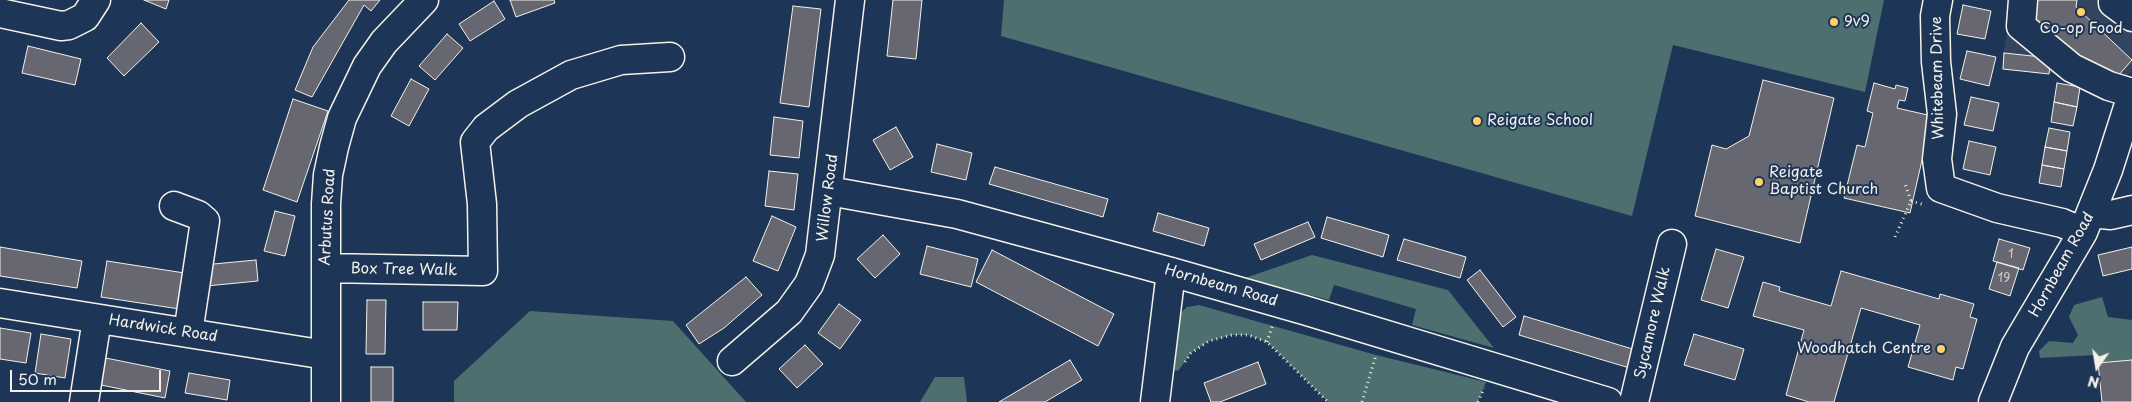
<!DOCTYPE html>
<html>
<head>
<meta charset="utf-8">
<style>
	body { margin:0 }
	#map { position:relative; width:2132px; height:402px; overflow:hidden; background:#1d3557; font-family:"Playpen Sans",sans-serif }
	canvas { display:block }
	.north { position:absolute; left:2072px; top:342px; width:50px; height:50px; -webkit-text-stroke:4px #1d3557; paint-order:stroke; rotate:193deg; font-size:14px; font-weight:700; line-height:20px; text-align:center; color:#f4f1e8 }
	.north::after { content:''; display:block; margin:auto; width:18px; height:22px; background:#f4f1e8; clip-path:polygon(50% 0,100% 100%,50% 72%,0 100%) }
	.scale { position:absolute; left:10px; top:370px; width:151px; height:22px; box-sizing:border-box; border:2px solid #f4f1e8; border-top:0; padding-left:6px; font-size:15px; line-height:18px; white-space:nowrap; color:#f4f1e8; -webkit-text-stroke:4px #1d3557; paint-order:stroke }
</style>
</head>
<body>
<div id="map">
<canvas width="2132" height="402"></canvas>
<div class="north">N</div>
<div class="scale">50 m</div>
</div>
<script>
const ctx = document.querySelector('canvas').getContext('2d');
ctx.lineJoin = 'round';
function fillPath(path, color) {
  ctx.fillStyle = color;
  ctx.fill(path, 'evenodd');
}
function poly(rows) {
  const path = new Path2D();
  for (const r of rows) {
    path.moveTo(r[0], r[1]);
    for (let i = 2; i < r.length; i += 2) path.lineTo(r[i], r[i + 1]);
  }
  return path;
}
function strokePath(path, color, width, dash) {
  ctx.strokeStyle = color;
  ctx.lineWidth = width;
  ctx.lineCap = dash ? 'butt' : 'round';
  ctx.setLineDash(dash || []);
  ctx.stroke(path);
}
function write(font, color, halo, rows, align = 'center') {
  ctx.font = font + ' "Playpen Sans",sans-serif';
  ctx.lineWidth = 4;
  ctx.setLineDash([]);
  ctx.textBaseline = 'middle';
  ctx.strokeStyle = halo;
  ctx.fillStyle = color;
  for (const [text, x, y, turn = 0] of rows) {
    ctx.save();
    ctx.translate(x, y);
    ctx.rotate((+turn || 0) * Math.PI / 180);
    ctx.textAlign = isNaN(turn) ? turn : align;
    if (halo) ctx.strokeText(text, 0, 0);
    ctx.fillText(text, 0, 0);
    ctx.restore();
  }
}
fillPath(poly([
	[2012,0,2132,0,2132,71,2115,91,2072,74,2001,70]
]), '#33445e');
fillPath(poly([
	[1004,0,1884,0,1865,92,1673,45,1632,216,1001,36],
	[1312,255,1448,290,1494,348,1412,325,1416,309,1334,285,1329,300,1245,278],
	[2102,297,2108,317,2132,320,2132,402,2102,402,2097,355,2040,358,2039,351,2049,341,2073,343,2078,335,2069,317,2074,305],
	[1199,305,1376,355,1486,382,1478,402,1328,402,1267,342,1248,335,1232,335,1209,341,1191,353,1178,371,1168,368,1177,316,1187,307],
	[530,311,673,321,746,402,454,402,454,381],
	[935,377,964,377,967,402,920,402]
]), '#4d6f70');
const building = poly([
	[144,0,169,0,166,9,144,0],
	[349,0,380,0,371,11,364,5,312,97,295,90,313,47,349,0],
	[510,0,554,0,555,3,516,17,510,0],
	[893,0,922,0,916,59,887,56,893,0],
	[2028,0,2077,0,2076,7,2132,60,2110,85,2025,17,2028,0],
	[494,1,505,19,470,41,459,24,494,1],
	[1963,5,1991,11,1985,39,1957,34,1963,5],
	[793,6,821,9,809,107,780,103,793,6],
	[141,23,159,42,124,76,107,58,141,23],
	[447,34,463,48,435,80,419,66,447,34],
	[28,46,81,59,75,85,22,73,28,46],
	[1967,51,1996,57,1989,86,1960,79,1967,51],
	[2004,53,2051,58,2049,74,2003,69,2004,53],
	[411,79,429,89,409,126,391,116,411,79],
	[1763,80,1834,98,1800,243,1695,216,1712,145,1726,149,1749,136,1763,80],
	[1874,83,1895,89,1896,85,1908,88,1905,101,1899,100,1897,108,1932,116,1910,213,1844,198,1857,145,1865,147,1873,113,1867,111,1874,83],
	[2057,83,2080,87,2077,107,2054,102,2057,83],
	[1971,97,1999,103,1993,131,1964,125,1971,97],
	[293,99,328,111,297,202,263,190,293,99],
	[2054,102,2077,107,2073,126,2051,122,2054,102],
	[774,117,803,121,799,158,770,155,774,117],
	[896,127,913,157,890,170,873,140,896,127],
	[2049,128,2070,132,2067,151,2045,147,2049,128],
	[1969,141,1996,147,1990,175,1963,169,1969,141],
	[937,144,972,153,966,180,931,172,937,144],
	[2045,147,2067,151,2064,169,2042,165,2045,147],
	[2042,165,2064,169,2061,187,2039,183,2042,165],
	[995,167,1108,199,1103,217,989,184,995,167],
	[769,171,798,174,794,210,765,206,769,171],
	[275,211,295,216,285,256,264,251,275,211],
	[1158,213,1209,228,1204,246,1153,231,1158,213],
	[772,216,796,227,778,271,753,261,772,216],
	[1327,217,1389,235,1383,257,1321,238,1327,217],
	[1308,222,1315,237,1261,260,1254,244,1308,222],
	[883,235,900,254,875,278,857,259,883,235],
	[1404,239,1466,257,1460,278,1397,260,1404,239],
	[1999,239,2030,248,2023,270,1993,261,1999,239],
	[927,246,978,259,971,287,920,274,927,246],
	[0,247,82,261,77,288,0,276,0,247],
	[2132,247,2132,269,2103,276,2098,255,2132,247],
	[1716,249,1744,257,1728,308,1701,300,1716,249],
	[992,250,1114,314,1098,346,976,282,992,250],
	[256,260,258,281,206,286,203,265,256,260],
	[107,261,191,274,186,310,101,297,107,261],
	[1997,262,2019,268,2010,296,1989,289,1997,262],
	[1480,270,1516,317,1503,327,1467,280,1480,270],
	[1841,271,1939,299,1940,294,1974,304,1970,317,1977,319,1963,369,1956,367,1953,380,1908,367,1920,325,1861,308,1834,402,1809,402,1786,395,1804,330,1753,316,1763,282,1780,287,1779,291,1831,306,1841,271],
	[746,277,762,295,724,328,699,344,686,325,746,277],
	[367,300,386,300,385,354,366,354,367,300],
	[423,302,458,302,457,330,423,330,423,302],
	[839,304,861,320,840,349,818,333,839,304],
	[1524,316,1639,351,1633,369,1519,335,1524,316],
	[0,328,31,333,26,363,0,359,0,328],
	[41,334,71,339,65,378,35,373,41,334],
	[1694,334,1744,349,1735,380,1684,365,1694,334],
	[805,345,823,364,797,388,779,369,805,345],
	[96,356,170,371,165,398,91,383,96,356],
	[1070,360,1082,380,1045,402,999,402,1070,360],
	[2132,360,2132,402,2102,402,2098,363,2132,360],
	[1258,362,1266,384,1220,402,1211,402,1204,383,1258,362],
	[371,367,393,367,393,402,371,402,371,367],
	[189,373,230,380,227,400,185,393,189,373]
]);
fillPath(building, '#666770');
strokePath(building, '#f4f1e8', 1);
const minor = poly([
	[1938,0,1935,16,1936,62,1942,114,1937,159,1941,188,1997,208,2062,223,2083,232],
	[2023,0,2021,26,2072,68,2109,86,2132,93],
	[2113,0,2113,3,2132,17],
	[0,13,61,26,69,25,85,17,96,0],
	[829,191,957,214,1171,272,1304,310,1608,402],
	[174,206,198,215,205,221,188,333],
	[2091,213,2111,215,2132,210],
	[326,268,483,271,482,204,475,142,486,128,518,104,571,75,621,60,670,57],
	[0,303,326,355],
	[732,361,789,312,809,284,820,255,850,0],
	[84,402,97,319],
	[326,402,326,204,328,175,334,147,342,118,367,66,384,42,424,0],
	[1155,402,1171,272],
	[1634,402,1672,244],
	[1993,402,2015,347,2083,232,2108,170,2132,95]
]);
strokePath(minor, '#f4f1e8', 31);
strokePath(poly([
	[1911,201,1925,205],
	[1895,237,1911,201,1905,184],
	[1267,342,1273,324],
	[1185,362,1191,353,1209,341,1232,335,1248,335,1267,342,1328,402],
	[1362,402,1376,355],
	[1478,402,1484,388]
]), '#f4f1e8', 3, [1, 4]);
strokePath(minor, '#1d3557', 28);
for (const [x, y, r, color] of [
	[2081,12,5,"#ffd166"],
	[1834,22,5,"#ffd166"],
	[1477,121,5,"#ffd166"],
	[1759,182,5,"#ffd166"],
	[1941,349,5,"#ffd166"]
]) {
  const dot = new Path2D();
  dot.arc(x, y, r, 0, 2 * Math.PI);
  ctx.fillStyle = color;
  ctx.fill(dot);
  strokePath(dot, '#1d3557', 2);
}
write('12px', '#d0ceca', null, [
	["1",2011,255],
	["19",2004,279]
]);
write('15px', '#f4f1e8', '#1d3557', [
	["9v9",1844,22],
	["Co-op Food",2081,29,"center"],
	["Reigate School",1487,121],
	["Reigate",1769,173],
	["Baptist Church",1769,190],
	["Woodhatch Centre",1931,349,"right"]
], 'left');
write('15px', '#f4f1e8', '#1d3557', [
	["Whitebeam Drive",1938,78,-91],
	["Willow Road",828,198,-83],
	["Arbutus Road",328,217,-87],
	["Hornbeam Road",2062,265,-61],
	["Box Tree Walk",404,270,1],
	["Hornbeam Road",1221,286,16],
	["Sycamore Walk",1653,323,-77],
	["Hardwick Road",163,329,9]
]);
</script>
</body>
</html>
